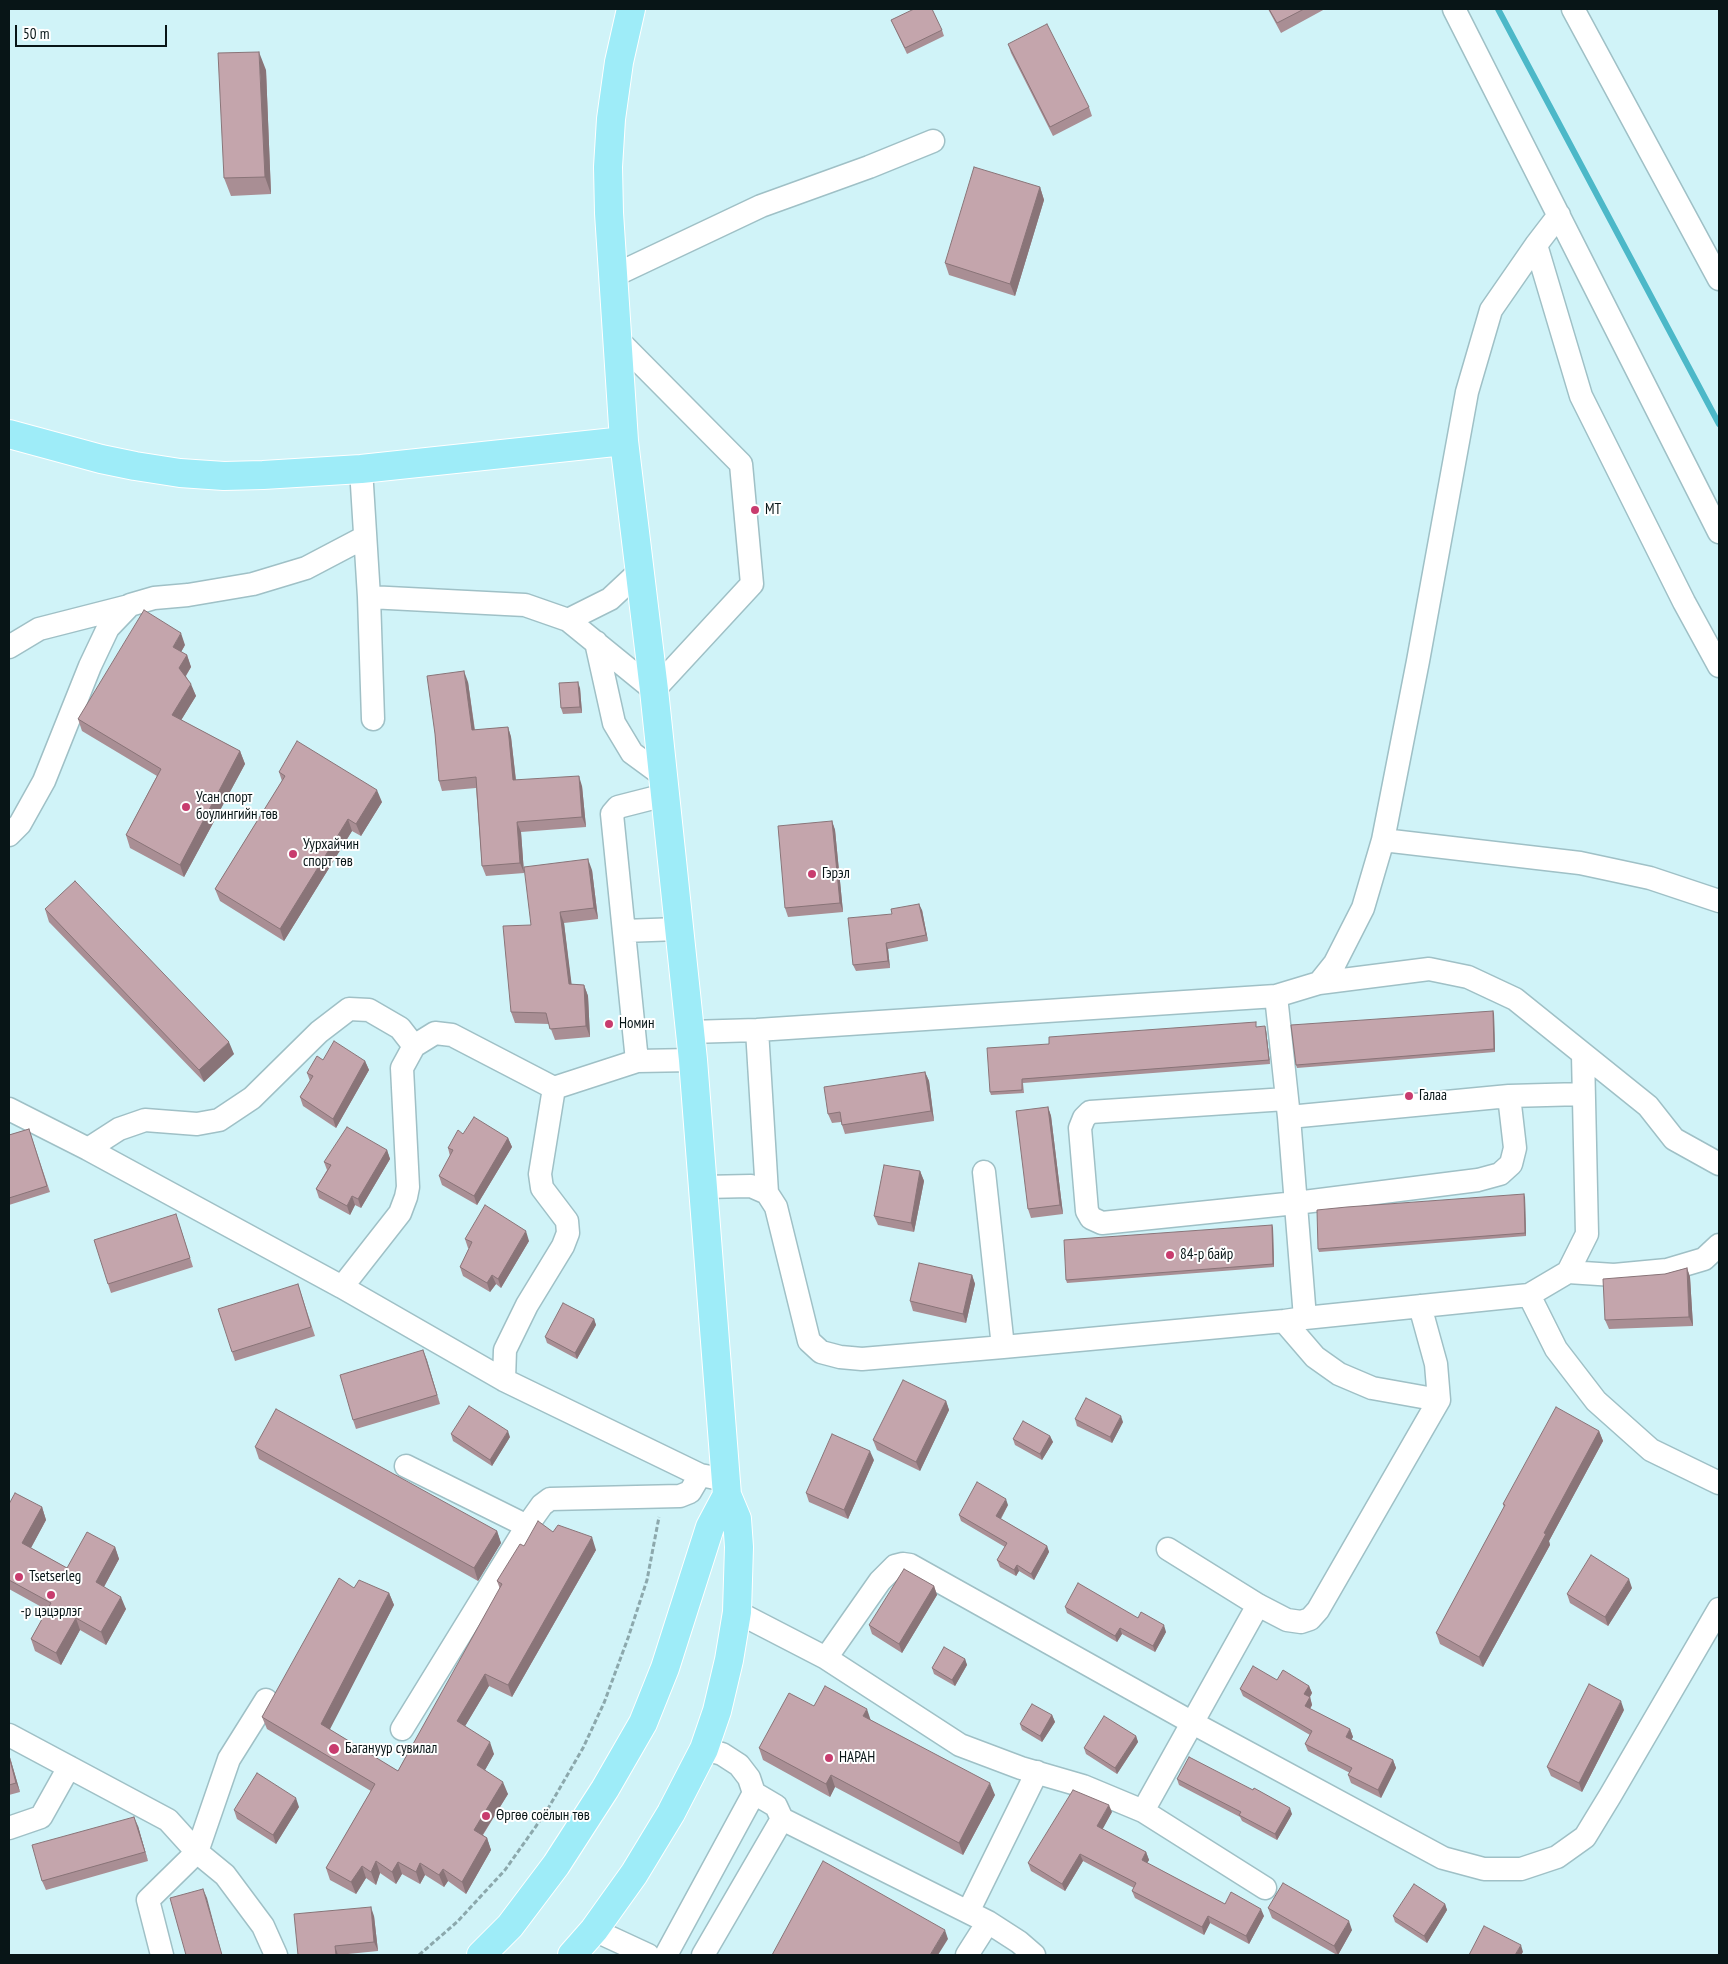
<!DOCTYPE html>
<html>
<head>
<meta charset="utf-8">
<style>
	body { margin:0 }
	#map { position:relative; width:1728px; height:1964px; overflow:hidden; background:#d0f3f8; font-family:"PT Sans Narrow",sans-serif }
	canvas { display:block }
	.frame { position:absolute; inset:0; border:10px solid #081517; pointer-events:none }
	.scale { position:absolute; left:15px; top:25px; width:152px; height:22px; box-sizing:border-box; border:2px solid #081517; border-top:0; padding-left:6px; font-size:15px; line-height:18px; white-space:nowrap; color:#081517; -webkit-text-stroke:4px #fff; paint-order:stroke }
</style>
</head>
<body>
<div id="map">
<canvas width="1728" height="1964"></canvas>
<div class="frame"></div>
<div class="scale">50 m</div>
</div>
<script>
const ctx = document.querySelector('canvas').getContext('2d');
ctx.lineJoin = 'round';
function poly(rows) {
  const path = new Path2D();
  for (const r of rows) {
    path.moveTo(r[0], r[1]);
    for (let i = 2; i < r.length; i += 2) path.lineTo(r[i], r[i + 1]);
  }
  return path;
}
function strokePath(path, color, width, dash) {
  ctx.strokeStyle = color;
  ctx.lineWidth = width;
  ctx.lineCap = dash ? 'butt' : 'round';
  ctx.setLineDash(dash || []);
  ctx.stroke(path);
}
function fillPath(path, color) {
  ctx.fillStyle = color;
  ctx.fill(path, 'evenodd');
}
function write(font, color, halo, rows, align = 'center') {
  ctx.font = font + ' "PT Sans Narrow",sans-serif';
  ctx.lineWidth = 4;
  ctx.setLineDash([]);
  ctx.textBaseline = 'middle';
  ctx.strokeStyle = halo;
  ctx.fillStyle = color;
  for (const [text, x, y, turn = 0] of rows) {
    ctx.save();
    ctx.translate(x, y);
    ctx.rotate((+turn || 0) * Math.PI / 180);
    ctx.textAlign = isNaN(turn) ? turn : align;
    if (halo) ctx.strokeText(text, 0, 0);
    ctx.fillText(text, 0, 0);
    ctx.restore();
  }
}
strokePath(poly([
	[1498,9,1719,424]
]), '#4cb8c8', 6);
const minor = poly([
	[1454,9,1719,532],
	[1573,9,1719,279],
	[1536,245,1581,396,1684,602,1719,666],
	[613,276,761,206,869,167,933,141],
	[361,469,369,597,373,719],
	[369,597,525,605,568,620,654,690,752,584,741,464,618,340],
	[568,620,610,599,640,571],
	[596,642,614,723,632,753,662,775],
	[9,647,39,629,129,606],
	[9,835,20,824,44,781,90,666,108,628,130,605,154,598,188,595,253,584,306,568,365,537],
	[1383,840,1418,661,1467,392,1491,310,1536,245,1559,215],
	[624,931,678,929],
	[1319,983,1429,969,1468,977,1515,999,1648,1106,1674,1139,1719,1164],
	[1276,996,1289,1117,1305,1318],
	[757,1030,767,1193],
	[690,1032,757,1030,1276,996,1319,983,1335,963,1363,908,1383,840,1580,863,1650,878,1719,901],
	[637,1061,612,814,618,807,665,795],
	[1509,1096,1583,1094],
	[1286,1099,1090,1112,1084,1118,1080,1128,1087,1211,1091,1218,1102,1223,1296,1203,1478,1180,1500,1174,1511,1164,1515,1148,1509,1096,1289,1117],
	[9,1109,88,1149,342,1287,504,1380,700,1475,726,1480],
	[88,1149,119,1129,145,1120,197,1124,219,1120,252,1098,319,1032,349,1009,369,1010,400,1028,414,1046],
	[984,1172,1003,1347],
	[703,1187,751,1186,767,1193,776,1207,809,1341,821,1352,840,1357,862,1359,1003,1347,1284,1321,1305,1318,1529,1295,1568,1272,1587,1234,1583,1055],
	[1568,1272,1614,1275,1667,1270,1704,1259,1719,1245],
	[342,1287,400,1213,406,1197,408,1187,402,1068,414,1046,435,1033,452,1035,554,1088],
	[1529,1295,1556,1349,1596,1401,1651,1450,1719,1483],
	[1284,1321,1315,1357,1339,1374,1372,1388,1439,1400],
	[504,1380,505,1350,527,1305,563,1246,568,1233,567,1221,542,1188,540,1174,554,1088,637,1061,693,1060],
	[406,1466,527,1526],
	[1168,1549,1258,1605,1287,1620,1301,1622,1310,1619,1318,1610,1439,1400,1436,1364,1420,1306],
	[737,1612,826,1658,960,1745,1021,1768,1083,1786,1143,1811,1265,1888],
	[826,1658,880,1581,895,1566,903,1564,910,1565,1191,1722,1443,1858,1484,1869,1521,1869,1557,1857,1585,1837,1610,1796,1719,1609],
	[402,1729,527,1526,542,1505,550,1499,680,1496,690,1492,700,1475],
	[9,1735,168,1820,197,1852,225,1875,263,1926,276,1955],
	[1143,1811,1258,1605],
	[782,1819,988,1922,1019,1942,1034,1955],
	[9,1828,41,1817,69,1767],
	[968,1912,1037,1772],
	[594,1930,648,1955],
	[162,1955,148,1900,197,1852,229,1759,266,1700],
	[666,1955,754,1793],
	[703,1955,782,1819,776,1806,754,1793,749,1778,739,1765,722,1754,704,1749],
	[967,1955,988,1922]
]);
const major = poly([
	[9,434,101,459,135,466,180,473,224,476,263,475,361,469,624,441],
	[481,1955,510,1926,556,1865,605,1789,643,1723,665,1668,710,1527,727,1495],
	[572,1955,594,1930,634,1874,671,1813,704,1749,717,1711,729,1660,737,1612,739,1547,737,1519,727,1495,693,1060,654,690,624,441,609,213,608,167,611,119,619,62,631,9]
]);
strokePath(minor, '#9fc0c6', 25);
strokePath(major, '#fff', 30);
strokePath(poly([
	[419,1955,457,1922,505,1870,546,1812,583,1748,604,1703,628,1638,647,1580,659,1517]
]), '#8ca8ac', 3, [5, 2.5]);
strokePath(minor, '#fff', 22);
strokePath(major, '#9eecf8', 28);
fillPath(poly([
	[1268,9,1325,9,1281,33],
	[891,20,942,30,944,36,907,54],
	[1008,44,1089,107,1092,116,1053,136,1011,53],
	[266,70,271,194,231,196,224,178],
	[1040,187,1044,200,1015,296,949,275,945,263],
	[185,645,181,652,187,655,191,667,186,676,196,696,181,720,240,751,245,764,184,877,130,848,126,835,157,776,82,731,78,719],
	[468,682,475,730,508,727,511,737,516,780,582,786,586,827,521,832,524,873,486,876,482,866,476,788,442,791,439,781,435,734],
	[580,688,582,713,563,714,561,708],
	[279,772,382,802,361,836,352,831,284,941,220,901,215,889,282,781],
	[832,821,835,830,843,912,788,917,785,908],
	[592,870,598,919,564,923,571,984,584,985,588,996,590,1037,555,1040,549,1024,515,1023,511,1012,531,925],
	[45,909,234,1054,204,1082,49,922],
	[922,910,928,941,888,949,890,968,856,971,853,965,892,914],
	[1493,1011,1494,1014,1495,1052,1297,1068,1296,1065],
	[1258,1027,1266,1030,1270,1064,1023,1083,1024,1093,991,1095,990,1092,1049,1044],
	[365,1061,369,1070,336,1128,303,1106,300,1097,310,1081,307,1073],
	[925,1072,929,1081,934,1121,845,1134,841,1122,832,1123,828,1114],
	[1048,1107,1051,1116,1063,1214,1031,1218,1028,1209],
	[29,1129,50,1192,9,1205,9,1135],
	[463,1134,508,1138,512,1147,477,1205,442,1185,439,1176,450,1156,448,1148],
	[387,1150,390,1159,361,1208,355,1205,350,1215,319,1198,316,1189,327,1170,324,1162],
	[920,1171,924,1181,914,1232,878,1225,874,1216],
	[1525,1197,1526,1236,1319,1252,1318,1249],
	[179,1223,193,1267,111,1293,108,1284],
	[1272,1225,1273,1228,1274,1267,1067,1283,1066,1280],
	[465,1239,529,1241,501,1288,496,1284,490,1292,463,1276,460,1267,469,1248,468,1248],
	[1687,1268,1690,1277,1693,1326,1609,1329,1605,1320,1665,1274],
	[972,1275,975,1284,966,1323,913,1311,910,1301],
	[298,1284,315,1336,235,1361,232,1352],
	[594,1319,596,1325,577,1359,547,1343,545,1337],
	[423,1350,440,1404,356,1429,353,1420],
	[946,1401,949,1410,920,1471,877,1450,873,1440],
	[1075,1419,1123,1422,1112,1443,1077,1426],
	[1599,1431,1603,1441,1549,1541,1550,1545,1483,1667,1440,1644,1436,1633,1504,1507,1503,1504],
	[451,1434,510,1437,492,1466,453,1441],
	[1050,1436,1053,1442,1042,1460,1015,1445,1013,1439],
	[255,1447,497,1531,501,1543,478,1581,259,1459],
	[874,1460,848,1519,809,1502,806,1493],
	[9,1504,42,1507,46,1520,31,1548,67,1568,115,1547,119,1559,104,1587,126,1609,106,1645,80,1630,61,1665,35,1651,31,1639,47,1610,9,1589],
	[1008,1505,1001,1519,1047,1546,1049,1552,1034,1580,1019,1571,1016,1576,1000,1567,997,1560,1005,1547,961,1521,959,1515],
	[553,1532,596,1550,512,1697,489,1686,465,1726,494,1754,485,1770,508,1794,483,1835,487,1838,491,1850,466,1894,448,1881,444,1887,425,1875,420,1884,402,1874,396,1884,380,1873,376,1885,366,1878,356,1894,330,1880,326,1868,371,1791,267,1729,262,1717,354,1588,389,1593,394,1605,329,1729,398,1771,500,1589,497,1581,524,1546],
	[934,1586,937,1595,902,1653,872,1634,869,1625],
	[1632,1588,1608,1626,1570,1603,1567,1594],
	[1065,1607,1138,1618,1166,1632,1155,1652,1122,1634,1117,1642,1067,1613],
	[965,1659,967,1665,955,1686,934,1674,932,1668],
	[1277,1680,1309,1686,1312,1693,1310,1697,1312,1705,1310,1709,1350,1729,1353,1737,1351,1739,1393,1760,1396,1768,1381,1798,1351,1783,1348,1775,1350,1773,1308,1751,1305,1744,1310,1735,1243,1696,1240,1689],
	[814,1706,871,1720,995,1795,963,1855,835,1787,830,1797,763,1760,759,1748],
	[1624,1710,1582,1792,1551,1776,1547,1767],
	[1052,1715,1055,1722,1042,1742,1022,1730,1020,1724],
	[1136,1736,1138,1742,1117,1774,1086,1754,1084,1748],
	[9,1754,20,1792,9,1795],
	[1177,1779,1292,1814,1277,1840,1242,1821,1240,1817,1179,1785],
	[299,1807,276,1844,237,1819,234,1810],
	[1112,1812,1102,1829,1146,1852,1149,1860,1147,1863,1225,1904,1264,1916,1249,1944,1210,1923,1204,1935,1135,1898,1132,1891,1134,1888,1083,1861,1065,1891,1031,1871,1028,1863],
	[138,1826,148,1861,46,1890,42,1881],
	[1445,1904,1447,1910,1427,1943,1395,1922,1393,1916],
	[1268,1908,1352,1930,1338,1955,1337,1955,1272,1918],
	[374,1916,378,1951,338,1955,298,1955]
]), '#a98e94');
fillPath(poly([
	[259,52,266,70,271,194,265,177],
	[1040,187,1044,200,1015,296,1010,284],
	[181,633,185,645,177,659,173,647],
	[187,655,191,667,183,680,179,668],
	[464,671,468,682,476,741,472,730],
	[578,682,580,688,582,713,580,707],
	[191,684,196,696,177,727,172,715],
	[508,727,511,737,517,791,513,780],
	[240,751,245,764,184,877,180,865],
	[579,776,582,786,586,827,582,817],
	[377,790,382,802,361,836,356,824],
	[348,819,352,831,284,941,280,929],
	[832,821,835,830,843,912,840,903],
	[517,822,521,832,524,873,520,863],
	[588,859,592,870,598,919,594,908],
	[919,904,922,910,928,941,926,935],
	[560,912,564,923,573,995,569,984],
	[886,943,888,949,890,968,888,961],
	[584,985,588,996,590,1037,586,1026],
	[1493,1011,1494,1014,1495,1052,1494,1049],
	[1265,1026,1266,1030,1270,1064,1269,1060],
	[229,1042,234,1054,204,1082,199,1070],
	[365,1061,369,1070,336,1128,333,1119],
	[925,1072,929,1081,934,1121,931,1111],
	[1048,1107,1051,1116,1063,1214,1060,1205],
	[508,1138,512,1147,477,1205,474,1196],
	[387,1150,390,1159,361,1208,358,1199],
	[920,1171,924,1181,914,1232,911,1223],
	[1524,1194,1525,1197,1526,1236,1525,1233],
	[352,1196,355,1205,350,1215,347,1206],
	[1272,1225,1273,1228,1274,1267,1273,1264],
	[526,1231,529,1241,501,1288,498,1279],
	[1687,1268,1690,1277,1693,1326,1689,1317],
	[492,1275,496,1284,490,1292,487,1283],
	[972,1275,975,1284,966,1323,963,1314],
	[594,1319,596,1325,577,1359,575,1353],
	[423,1350,427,1360,440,1404,437,1395],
	[946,1401,949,1410,920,1471,916,1462],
	[1121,1416,1123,1422,1112,1443,1110,1437],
	[508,1431,510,1437,492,1466,490,1460],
	[1599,1431,1603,1441,1549,1541,1550,1545,1483,1667,1479,1657,1544,1533],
	[1050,1436,1053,1442,1042,1460,1040,1454],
	[870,1451,874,1460,848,1519,844,1510],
	[1006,1499,1008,1505,998,1523,996,1516],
	[42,1507,46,1520,27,1555,22,1543],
	[497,1531,501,1543,478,1581,474,1568],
	[592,1537,596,1550,512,1697,508,1685],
	[1047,1546,1049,1552,1034,1580,1031,1574],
	[115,1547,119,1559,100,1594,96,1582],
	[1017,1565,1019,1571,1016,1576,1014,1570],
	[1629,1579,1632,1588,1608,1626,1605,1617],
	[934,1586,937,1595,902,1653,899,1644],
	[389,1593,394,1605,326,1737,321,1724],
	[121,1597,126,1609,106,1645,101,1632],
	[76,1618,80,1630,61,1665,56,1653],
	[1164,1625,1166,1632,1155,1652,1153,1646],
	[1120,1628,1122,1634,1117,1642,1115,1636],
	[965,1659,967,1665,955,1686,952,1680],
	[485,1674,489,1686,461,1733,457,1721],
	[1309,1686,1312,1693,1307,1702,1304,1694],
	[1310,1697,1312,1705,1307,1714,1305,1706],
	[1621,1701,1624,1710,1582,1792,1579,1783],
	[867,1709,871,1721,863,1716],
	[1052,1715,1055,1722,1042,1742,1040,1736],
	[1350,1729,1353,1737,1349,1744,1346,1737],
	[1136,1736,1138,1742,1117,1774,1115,1768],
	[490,1742,494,1754,481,1777,477,1765],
	[9,1754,20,1792,16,1783],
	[1393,1760,1396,1768,1381,1798,1378,1790],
	[831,1775,835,1787,830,1797,826,1784],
	[503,1782,508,1794,478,1842,474,1830],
	[990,1783,995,1795,963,1855,959,1843],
	[296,1798,299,1807,276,1844,273,1835],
	[1109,1805,1112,1812,1100,1834,1097,1826],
	[1290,1808,1292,1814,1277,1840,1275,1834],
	[134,1817,138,1826,148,1861,145,1852],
	[487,1838,491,1850,466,1894,462,1882],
	[1146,1852,1149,1860,1144,1868,1142,1860],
	[1080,1854,1083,1861,1065,1891,1062,1884],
	[376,1861,380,1873,376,1885,371,1872],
	[398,1862,402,1874,396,1884,392,1872],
	[420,1863,425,1875,420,1884,416,1872],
	[362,1866,366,1878,356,1894,351,1882],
	[443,1869,448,1881,444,1887,439,1875],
	[203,1889,207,1898,222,1955],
	[1445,1904,1447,1910,1427,1943,1424,1936],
	[371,1907,374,1916,378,1951,374,1942],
	[1261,1909,1264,1916,1249,1944,1246,1936],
	[1208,1916,1210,1923,1204,1935,1202,1927],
	[1349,1921,1352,1930,1338,1955,1334,1946],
	[945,1930,948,1939,938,1955,930,1955],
	[1521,1945,1523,1952,1521,1955,1515,1955],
	[335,1946,338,1955,336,1955]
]), '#897478');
const building = poly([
	[914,9,932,9,942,30,905,48,891,20,914,9],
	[1269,9,1304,9,1277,23,1269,9],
	[1047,24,1089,107,1050,127,1008,44,1047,24],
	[259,52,265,177,224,178,218,53,259,52],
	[974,167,1040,187,1010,284,945,263,974,167],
	[144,610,181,633,173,647,187,655,179,668,191,684,172,715,240,751,180,865,126,835,161,769,78,719,144,610],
	[464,671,472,730,508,727,513,780,579,776,582,817,517,822,520,863,482,866,476,777,439,781,435,734,427,676,464,671],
	[578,682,580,707,561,708,559,683,578,682],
	[297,741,377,790,356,824,348,819,280,929,215,889,285,776,279,772,297,741],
	[832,821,840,903,785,908,778,826,832,821],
	[588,859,594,908,560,912,569,984,584,985,586,1026,550,1029,546,1013,511,1012,503,926,531,925,524,867,588,859],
	[75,881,229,1042,199,1070,45,909,75,881],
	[919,904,926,935,886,943,888,961,853,965,848,918,892,914,891,909,919,904],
	[1493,1011,1494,1049,1296,1065,1291,1025,1493,1011],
	[1256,1022,1256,1027,1265,1026,1269,1060,1022,1079,1022,1090,990,1092,987,1048,1049,1044,1049,1037,1256,1022],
	[334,1041,365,1061,333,1119,300,1097,313,1076,307,1073,317,1056,323,1060,334,1041],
	[925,1072,931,1111,842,1125,840,1112,828,1114,824,1087,925,1072],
	[1048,1107,1060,1205,1028,1209,1016,1111,1048,1107],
	[474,1117,508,1138,474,1196,439,1176,453,1150,448,1148,458,1130,463,1134,474,1117],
	[347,1127,387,1150,358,1199,352,1196,347,1206,316,1189,331,1165,324,1162,347,1127],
	[29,1129,47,1186,9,1198,9,1135,29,1129],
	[884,1165,920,1171,911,1223,874,1216,884,1165],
	[1524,1194,1525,1233,1318,1249,1317,1210,1347,1207,1524,1194],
	[485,1205,526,1231,498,1279,492,1275,487,1283,460,1267,472,1242,465,1239,485,1205],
	[176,1214,190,1258,108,1284,94,1240,176,1214],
	[1272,1225,1273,1264,1066,1280,1064,1240,1272,1225],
	[919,1263,972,1275,963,1314,910,1301,919,1263],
	[1687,1268,1689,1317,1605,1320,1603,1279,1665,1274,1687,1268],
	[298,1284,311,1327,232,1352,218,1309,298,1284],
	[563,1303,594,1319,575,1353,545,1337,563,1303],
	[423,1350,437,1395,353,1420,340,1375,423,1350],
	[903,1380,946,1401,916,1462,873,1440,903,1380],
	[1086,1398,1121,1416,1110,1437,1075,1419,1086,1398],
	[469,1406,508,1431,490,1460,451,1434,469,1406],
	[1556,1407,1599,1431,1544,1533,1546,1534,1479,1657,1436,1633,1505,1505,1503,1504,1556,1407],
	[276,1409,497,1531,474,1568,255,1447,276,1409],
	[1023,1421,1050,1436,1040,1454,1013,1439,1023,1421],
	[832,1434,870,1451,844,1510,806,1493,832,1434],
	[977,1482,1006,1499,996,1516,1047,1546,1031,1574,1017,1565,1014,1570,997,1560,1007,1543,959,1515,977,1482],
	[15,1493,42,1507,22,1543,67,1568,87,1532,115,1547,96,1582,121,1597,101,1632,76,1618,56,1653,31,1639,51,1603,9,1580,9,1504,15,1493],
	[538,1521,553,1532,558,1525,592,1537,508,1685,485,1674,457,1721,490,1742,477,1765,503,1782,474,1830,487,1838,462,1882,443,1869,439,1875,420,1863,416,1872,398,1862,392,1872,376,1861,371,1872,362,1866,351,1882,326,1868,375,1784,262,1717,339,1578,354,1588,359,1580,389,1593,321,1724,398,1771,502,1584,497,1581,520,1544,524,1546,538,1521],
	[1591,1555,1629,1579,1605,1617,1567,1594,1591,1555],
	[904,1569,934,1586,899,1644,869,1625,904,1569],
	[1078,1583,1138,1618,1141,1612,1164,1625,1153,1646,1120,1628,1115,1636,1065,1607,1078,1583],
	[944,1647,965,1659,952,1680,932,1668,944,1647],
	[1253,1666,1277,1680,1283,1670,1309,1686,1304,1694,1310,1697,1305,1706,1350,1729,1346,1737,1393,1760,1378,1790,1348,1775,1352,1768,1305,1744,1312,1731,1240,1689,1253,1666],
	[1589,1684,1621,1701,1579,1783,1547,1767,1589,1684],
	[825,1686,867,1709,863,1716,990,1783,959,1843,831,1775,826,1784,759,1748,789,1693,814,1706,825,1686],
	[1032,1704,1052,1715,1040,1736,1020,1724,1032,1704],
	[1104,1716,1136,1736,1115,1768,1084,1748,1104,1716],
	[9,1756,16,1783,9,1785,9,1756],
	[1189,1757,1253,1790,1254,1788,1290,1808,1275,1834,1239,1815,1241,1812,1177,1779,1189,1757],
	[257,1773,296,1798,273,1835,234,1810,257,1773],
	[1073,1790,1109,1805,1097,1826,1146,1852,1142,1860,1225,1904,1231,1892,1261,1909,1246,1936,1208,1916,1202,1927,1132,1891,1136,1883,1080,1854,1062,1884,1028,1863,1073,1790],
	[134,1817,145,1852,42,1881,32,1845,134,1817],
	[823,1861,945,1930,930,1955,772,1955,823,1861],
	[1283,1883,1349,1921,1334,1946,1268,1908,1283,1883],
	[1414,1884,1445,1904,1424,1936,1393,1916,1414,1884],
	[203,1889,222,1955,186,1955,170,1898,203,1889],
	[371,1907,374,1942,335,1946,336,1955,298,1955,294,1914,371,1907],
	[1484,1926,1521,1945,1515,1955,1469,1955,1484,1926]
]);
fillPath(building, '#c4a5ac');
strokePath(building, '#897478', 1);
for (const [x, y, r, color] of [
	[755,510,5,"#c83c6e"],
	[186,807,5,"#c83c6e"],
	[293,854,5,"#c83c6e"],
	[812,874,5,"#c83c6e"],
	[609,1024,5,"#c83c6e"],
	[1409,1096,5,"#c83c6e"],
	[1170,1255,5,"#c83c6e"],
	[19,1577,5,"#c83c6e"],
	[51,1595,5,"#c83c6e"],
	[334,1749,6,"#c83c6e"],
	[829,1758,5,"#c83c6e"],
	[486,1816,5,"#c83c6e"]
]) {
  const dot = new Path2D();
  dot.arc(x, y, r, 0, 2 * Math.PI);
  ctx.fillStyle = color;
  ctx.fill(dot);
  strokePath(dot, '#fff', 2);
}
write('15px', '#081517', '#fff', [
	["МТ",765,510],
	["Усан спорт",196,798],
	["боулингийн төв",196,815],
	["Уурхайчин",303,845],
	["спорт төв",303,862],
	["Гэрэл",822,874],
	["Номин",619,1024],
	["Галаа",1419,1096],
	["84-р байр",1180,1255],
	["Tsetserleg",29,1577],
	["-р цэцэрлэг",51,1612,"center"],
	["Багануур сувилал",345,1749],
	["НАРАН",839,1758],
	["Өргөө соёлын төв",496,1816]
], 'left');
</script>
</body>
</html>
